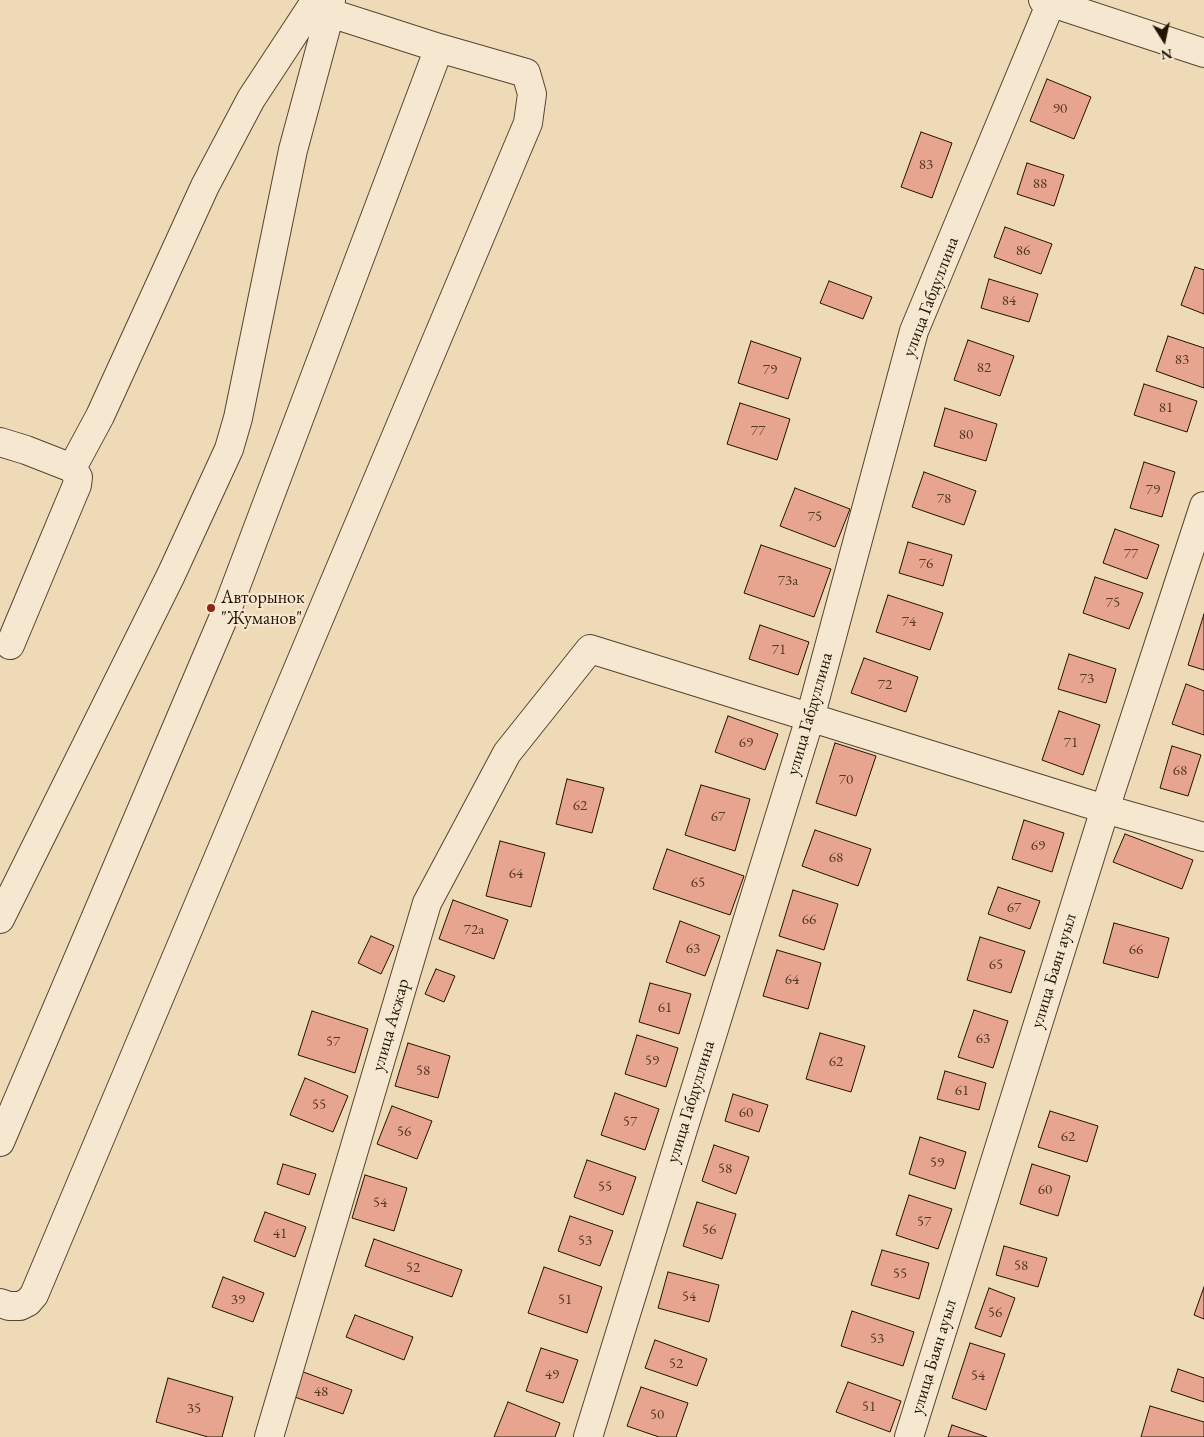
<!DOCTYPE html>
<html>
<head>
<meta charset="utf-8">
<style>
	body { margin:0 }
	#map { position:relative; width:1204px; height:1437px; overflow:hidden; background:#efdab7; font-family:"EB Garamond",serif }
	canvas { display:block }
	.north { position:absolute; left:1139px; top:15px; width:50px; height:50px; -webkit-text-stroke:4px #f5e7d0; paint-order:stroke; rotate:170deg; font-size:14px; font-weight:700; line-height:20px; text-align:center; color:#231201 }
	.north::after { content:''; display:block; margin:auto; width:18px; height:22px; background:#231201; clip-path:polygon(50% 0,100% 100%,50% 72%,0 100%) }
</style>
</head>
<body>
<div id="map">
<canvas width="1204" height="1437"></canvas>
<div class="north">N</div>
</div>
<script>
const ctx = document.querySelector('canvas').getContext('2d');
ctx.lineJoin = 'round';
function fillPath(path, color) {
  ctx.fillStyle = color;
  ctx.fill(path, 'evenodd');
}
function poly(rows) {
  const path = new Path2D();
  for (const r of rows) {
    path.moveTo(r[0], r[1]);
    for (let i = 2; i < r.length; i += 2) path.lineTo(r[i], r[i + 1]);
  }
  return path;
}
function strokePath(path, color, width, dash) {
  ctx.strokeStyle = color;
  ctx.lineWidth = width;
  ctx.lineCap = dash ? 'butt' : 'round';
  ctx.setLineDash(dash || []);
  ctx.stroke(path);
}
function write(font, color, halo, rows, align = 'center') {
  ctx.font = font + ' "EB Garamond",serif';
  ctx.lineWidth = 4.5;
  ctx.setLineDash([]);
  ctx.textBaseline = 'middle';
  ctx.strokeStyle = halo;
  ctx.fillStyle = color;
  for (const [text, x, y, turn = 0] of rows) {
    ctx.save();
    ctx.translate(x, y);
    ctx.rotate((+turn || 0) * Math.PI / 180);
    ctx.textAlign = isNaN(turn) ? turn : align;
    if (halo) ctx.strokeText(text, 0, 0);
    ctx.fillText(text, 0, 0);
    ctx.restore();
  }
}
const building = poly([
	[1047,79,1091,97,1074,139,1030,121,1047,79],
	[921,132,952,143,932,198,901,187,921,132],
	[1027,163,1064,175,1054,206,1017,194,1027,163],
	[1005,227,1052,244,1041,274,994,257,1005,227],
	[1195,267,1204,270,1204,314,1181,305,1195,267],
	[989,279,1038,294,1029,322,981,308,989,279],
	[829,281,872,297,863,319,820,303,829,281],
	[1168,336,1204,348,1204,388,1156,371,1168,336],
	[968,340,1014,356,1000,396,954,380,968,340],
	[751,341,801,358,788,399,738,383,751,341],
	[1144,384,1197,401,1187,432,1134,415,1144,384],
	[740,403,790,419,777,460,727,444,740,403],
	[945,408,997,424,986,461,934,446,945,408],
	[1144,462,1175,472,1162,517,1130,508,1144,462],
	[924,472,976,491,964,525,912,507,924,472],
	[795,488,850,509,835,547,780,526,795,488],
	[1115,529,1159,545,1147,579,1103,563,1115,529],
	[908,542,952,555,943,586,899,573,908,542],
	[761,545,831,569,814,617,744,593,761,545],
	[1095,577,1143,593,1129,629,1083,613,1095,577],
	[888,595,943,613,930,650,876,632,888,595],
	[1204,614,1204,670,1188,665,1204,614],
	[760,625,809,642,798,675,749,659,760,625],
	[1069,654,1116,669,1106,703,1058,689,1069,654],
	[864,658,918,677,906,712,851,693,864,658],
	[1186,684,1204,691,1204,735,1172,724,1186,684],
	[1059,711,1100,725,1083,775,1042,760,1059,711],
	[728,716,778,734,765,770,715,752,728,716],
	[835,743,876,756,856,816,816,803,835,743],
	[1172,746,1201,755,1188,796,1160,788,1172,746],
	[567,779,604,788,592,833,556,824,567,779],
	[701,785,750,799,735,851,685,835,701,785],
	[1024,820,1064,833,1052,872,1012,859,1024,820],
	[815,830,871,849,858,886,802,866,815,830],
	[1125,834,1193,860,1182,889,1113,862,1125,834],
	[500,841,545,853,531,907,486,896,500,841],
	[667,849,744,876,730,915,653,889,667,849],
	[998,887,1040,901,1030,929,988,914,998,887],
	[793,890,838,904,824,950,779,936,793,890],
	[453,900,508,920,494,959,439,939,453,900],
	[680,921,720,936,705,976,666,962,680,921],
	[1114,923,1169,938,1158,978,1103,963,1114,923],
	[371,936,394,946,381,974,358,963,371,936],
	[980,937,1025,951,1011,993,967,980,980,937],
	[777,950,821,963,808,1009,763,996,777,950],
	[436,969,455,976,444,1002,425,994,436,969],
	[650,983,691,994,679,1034,639,1022,650,983],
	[974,1010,1008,1021,993,1068,958,1057,974,1010],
	[312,1011,368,1029,355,1073,298,1055,312,1011],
	[820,1033,865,1046,851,1092,806,1079,820,1033],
	[637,1035,678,1048,666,1087,625,1074,637,1035],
	[408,1043,450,1056,438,1098,395,1086,408,1043],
	[945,1071,986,1083,979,1110,937,1099,945,1071],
	[305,1078,348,1096,333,1132,290,1115,305,1078],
	[615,1093,659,1109,645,1150,601,1135,615,1093],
	[733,1094,768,1105,759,1132,725,1121,733,1094],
	[392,1106,432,1121,417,1159,377,1144,392,1106],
	[1050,1111,1098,1126,1087,1162,1038,1147,1050,1111],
	[920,1137,966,1152,955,1189,909,1174,920,1137],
	[714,1145,749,1157,736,1194,702,1181,714,1145],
	[587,1160,636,1177,623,1215,574,1197,587,1160],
	[283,1164,316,1174,309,1195,277,1184,283,1164],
	[1032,1164,1070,1176,1058,1216,1020,1204,1032,1164],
	[365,1175,407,1188,394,1231,352,1218,365,1175],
	[909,1195,952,1209,938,1249,896,1235,909,1195],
	[697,1202,736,1214,722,1259,683,1246,697,1202],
	[265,1212,306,1227,295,1257,254,1241,265,1212],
	[570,1216,613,1231,600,1266,558,1251,570,1216],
	[374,1239,462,1270,452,1297,365,1266,374,1239],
	[1004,1246,1047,1258,1038,1287,996,1275,1004,1246],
	[882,1250,929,1263,919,1299,871,1285,882,1250],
	[544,1267,602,1287,587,1333,528,1313,544,1267],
	[668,1272,719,1285,709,1322,658,1308,668,1272],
	[223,1277,264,1293,253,1322,212,1307,223,1277],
	[1204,1287,1204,1319,1194,1315,1204,1287],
	[989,1288,1015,1298,1001,1337,975,1328,989,1288],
	[852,1311,914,1332,903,1366,841,1346,852,1311],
	[355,1315,413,1337,404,1360,346,1337,355,1315],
	[655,1340,707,1359,697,1386,645,1368,655,1340],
	[970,1343,1005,1354,986,1410,952,1398,970,1343],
	[541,1348,578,1360,563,1403,526,1391,541,1348],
	[1178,1369,1204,1378,1204,1402,1171,1391,1178,1369],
	[298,1370,352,1390,343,1414,289,1395,298,1370],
	[168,1378,233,1397,222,1437,208,1437,156,1422,168,1378],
	[848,1382,901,1401,890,1432,836,1412,848,1382],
	[641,1387,688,1403,676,1437,659,1437,627,1426,641,1387],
	[508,1402,560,1423,555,1437,494,1437,508,1402],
	[1150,1406,1204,1422,1204,1437,1141,1437,1150,1406],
	[952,1425,987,1437,948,1437,952,1425]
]);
fillPath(building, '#e7a58f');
strokePath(building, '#231201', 1);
const minor = poly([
	[1043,0,1204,53],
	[0,442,26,450,72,468,78,477,77,485,10,645],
	[72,468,100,416,205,186,251,99,316,0],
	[0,919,171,575,229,449,238,418,293,150,330,13,331,0],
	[0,1142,228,607,439,48],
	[0,1303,9,1306,20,1306,28,1302,34,1295,528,123,532,94,526,73,439,48,330,13],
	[269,1437,427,903,507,753,590,649,1105,809,1204,837],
	[588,1437,810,718,914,331,1052,0],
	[909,1437,1105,809,1204,506]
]);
strokePath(minor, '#56442e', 30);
strokePath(minor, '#f5e7d0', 28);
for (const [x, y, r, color] of [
	[211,608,5,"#8f2418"]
]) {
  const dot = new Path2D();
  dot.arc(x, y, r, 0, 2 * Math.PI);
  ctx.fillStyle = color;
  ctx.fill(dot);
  strokePath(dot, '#f5e7d0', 2);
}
write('15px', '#543724', null, [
	["90",1060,109],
	["83",926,165],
	["88",1040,184],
	["86",1023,251],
	["84",1009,301],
	["83",1182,360],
	["82",984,368],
	["79",770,370],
	["81",1166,408],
	["77",758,431],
	["80",966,435],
	["79",1153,490],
	["78",944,499],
	["75",815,517],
	["77",1131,554],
	["76",926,564],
	["73а",788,581],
	["75",1113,603],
	["74",909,622],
	["71",779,650],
	["73",1087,679],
	["72",885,685],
	["69",746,743],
	["71",1071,743],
	["68",1180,771],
	["70",846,780],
	["62",580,806],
	["67",718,817],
	["69",1038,846],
	["68",836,858],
	["64",516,874],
	["65",698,883],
	["67",1014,908],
	["66",809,920],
	["72а",474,930],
	["63",693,949],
	["66",1136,950],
	["65",996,965],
	["64",792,980],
	["61",665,1008],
	["63",983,1039],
	["57",333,1042],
	["59",652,1061],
	["62",836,1062],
	["58",423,1071],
	["61",962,1091],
	["55",319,1105],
	["60",746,1113],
	["57",630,1122],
	["56",404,1132],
	["62",1068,1137],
	["59",937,1163],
	["58",725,1169],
	["55",605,1187],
	["60",1045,1190],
	["54",380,1203],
	["57",924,1222],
	["56",709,1230],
	["41",280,1234],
	["53",585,1241],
	["58",1021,1266],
	["52",413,1268],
	["55",900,1274],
	["54",689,1297],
	["39",238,1300],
	["51",565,1300],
	["56",995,1313],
	["53",877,1339],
	["52",676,1364],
	["49",552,1375],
	["54",978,1376],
	["48",321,1392],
	["51",869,1407],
	["35",194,1409],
	["50",657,1415]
]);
write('18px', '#231201', '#f5e7d0', [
	["улица Габдуллина",931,297,-69],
	["улица Габдуллина",810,714,-74],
	["улица Баян ауыл",1054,971,-73],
	["улица Акжар",391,1025,-74],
	["улица Габдуллина",691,1102,-73],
	["улица Баян ауыл",934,1357,-73]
]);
write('18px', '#231201', '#f5e7d0', [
	["Авторынок",221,598],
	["\"Жуманов\"",221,619]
], 'left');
</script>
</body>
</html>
